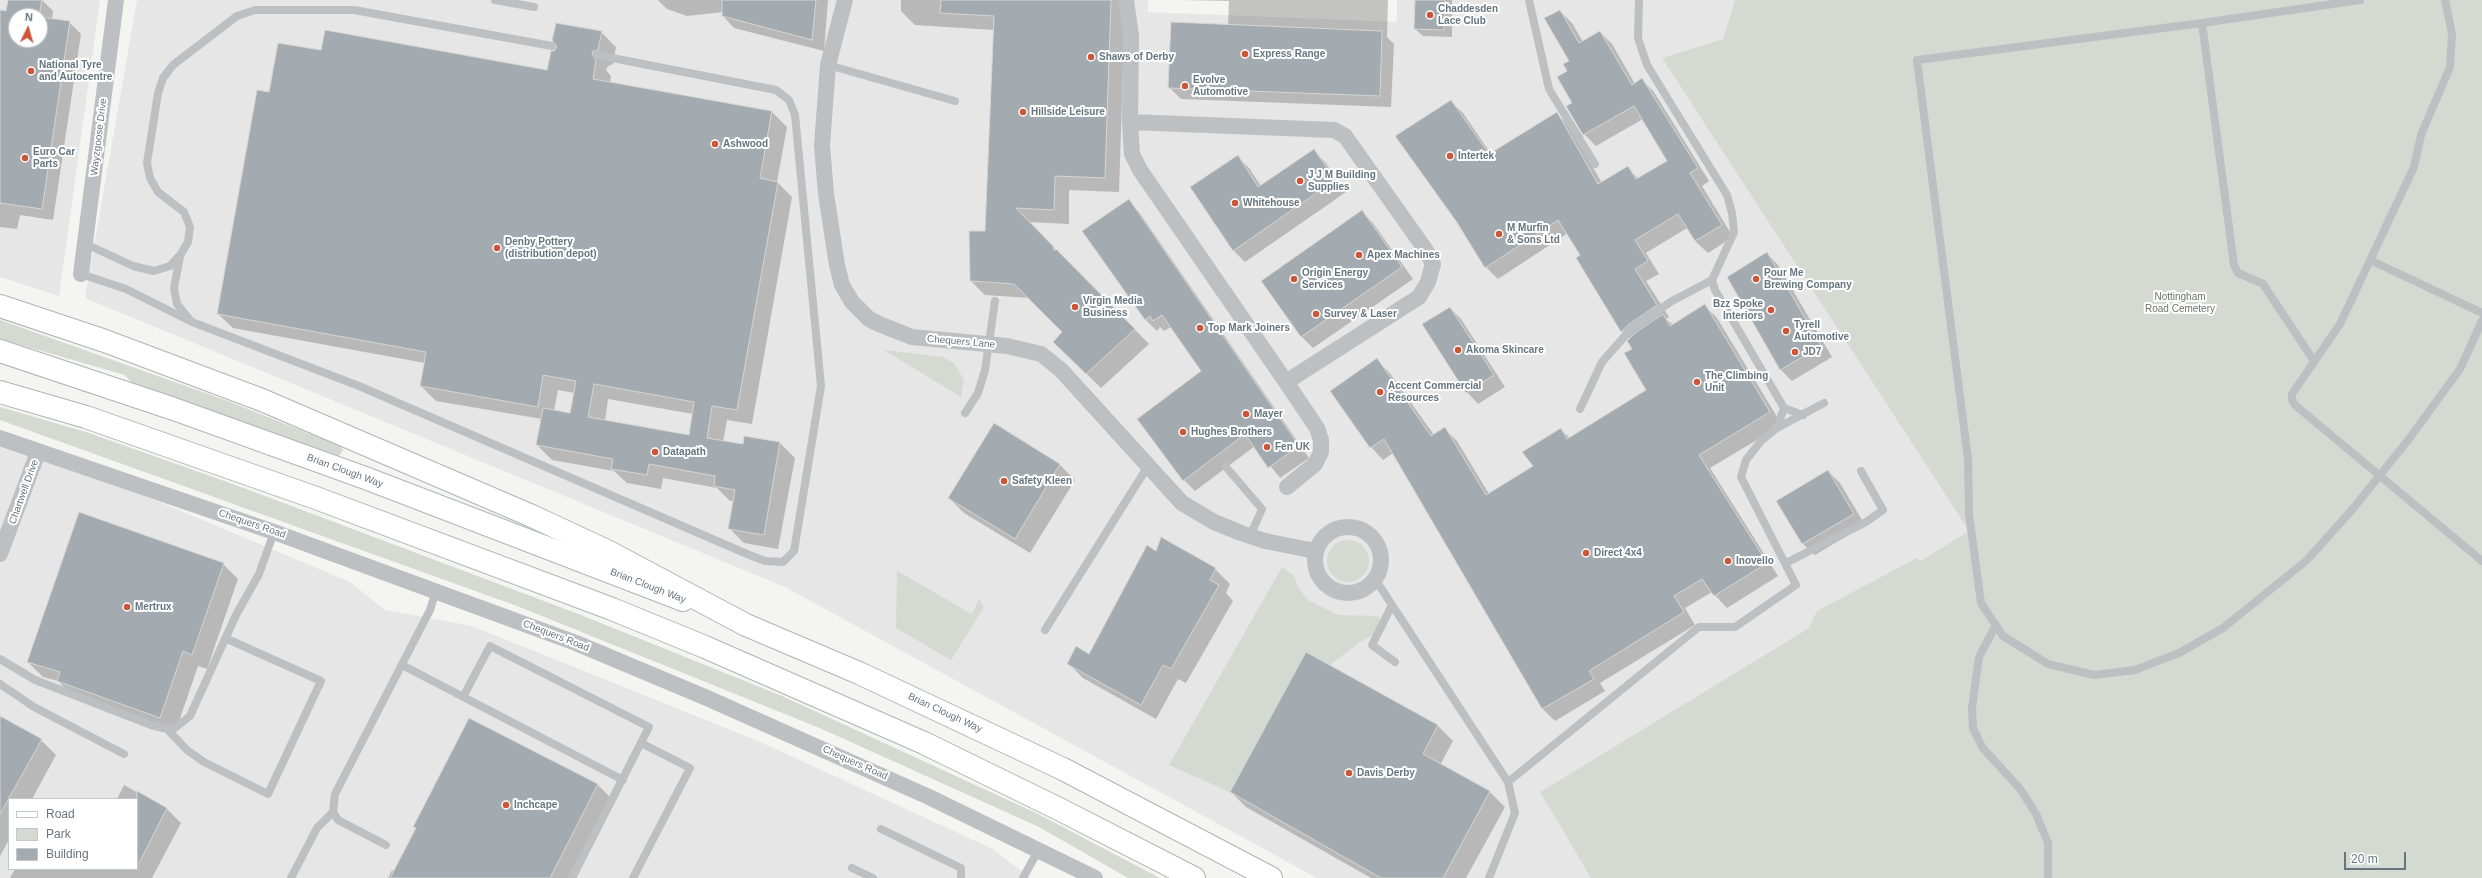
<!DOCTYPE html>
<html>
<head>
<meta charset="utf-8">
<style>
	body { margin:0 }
	#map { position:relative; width:2482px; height:878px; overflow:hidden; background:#f4f4f1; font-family:Arial,sans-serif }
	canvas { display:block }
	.legend { position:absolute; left:8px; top:798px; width:130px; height:72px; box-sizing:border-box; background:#fff; border:1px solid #c2c8cc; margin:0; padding:5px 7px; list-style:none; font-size:12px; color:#67757f }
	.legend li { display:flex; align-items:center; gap:8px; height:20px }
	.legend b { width:20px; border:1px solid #c2c8cc }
	.north { position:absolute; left:8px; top:8px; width:40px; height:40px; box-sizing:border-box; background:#fff; border:1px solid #c2c8cc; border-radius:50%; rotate:5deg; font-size:11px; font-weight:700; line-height:16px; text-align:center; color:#67757f }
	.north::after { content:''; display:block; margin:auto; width:14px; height:18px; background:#cd5538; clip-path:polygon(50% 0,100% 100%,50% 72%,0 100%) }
	.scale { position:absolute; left:2344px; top:852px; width:62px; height:18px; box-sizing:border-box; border:2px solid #67757f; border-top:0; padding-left:5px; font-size:12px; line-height:14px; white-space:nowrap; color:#67757f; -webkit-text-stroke:3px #fff; paint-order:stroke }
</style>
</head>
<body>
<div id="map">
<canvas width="2482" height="878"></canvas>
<ul class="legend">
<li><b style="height:5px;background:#fff"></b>Road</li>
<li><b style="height:11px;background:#d4d9d1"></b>Park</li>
<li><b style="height:11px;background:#a4abb0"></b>Building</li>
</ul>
<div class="north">N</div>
<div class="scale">20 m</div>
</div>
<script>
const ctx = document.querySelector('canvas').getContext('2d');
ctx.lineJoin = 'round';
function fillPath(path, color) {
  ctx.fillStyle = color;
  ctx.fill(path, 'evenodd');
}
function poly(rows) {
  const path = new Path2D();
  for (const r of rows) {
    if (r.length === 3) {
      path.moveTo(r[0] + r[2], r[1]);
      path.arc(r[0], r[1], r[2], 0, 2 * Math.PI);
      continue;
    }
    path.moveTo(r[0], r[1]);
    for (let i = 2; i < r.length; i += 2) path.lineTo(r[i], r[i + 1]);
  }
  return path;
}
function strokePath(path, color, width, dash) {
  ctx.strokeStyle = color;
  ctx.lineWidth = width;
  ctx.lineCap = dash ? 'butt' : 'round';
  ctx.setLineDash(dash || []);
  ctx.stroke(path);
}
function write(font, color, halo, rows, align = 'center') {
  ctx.font = font + ' Arial,sans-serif';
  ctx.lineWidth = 4;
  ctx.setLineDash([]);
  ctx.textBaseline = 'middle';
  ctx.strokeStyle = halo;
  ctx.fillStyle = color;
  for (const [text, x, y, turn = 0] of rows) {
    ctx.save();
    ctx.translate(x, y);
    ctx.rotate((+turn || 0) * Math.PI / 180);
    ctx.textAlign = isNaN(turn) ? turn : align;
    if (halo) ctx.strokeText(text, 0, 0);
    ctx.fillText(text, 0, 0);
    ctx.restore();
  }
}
fillPath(poly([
	[0,0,100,0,59,296,0,277],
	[16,16,40,16,40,40,16,40],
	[137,0,1148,0,1148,12,1397,22,1397,0,1735,0,1723,39,1662,58,1969,531,1540,792,1591,878,1317,878,785,587,85,298],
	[0,435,350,582,385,610,472,626,758,741,993,849,1030,878,0,878],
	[9,799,137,799,137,869,9,869]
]), '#e5e6e5');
fillPath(poly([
	[1735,0,2482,0,2482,878,1591,878,1540,792,1809,628,1817,611,1917,558,1920,561,1969,531,1662,58,1723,39],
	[0,320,228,401,340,446,343,450,339,456,132,383,125,375,0,339],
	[884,350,942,357,954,363,964,380,961,397],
	[0,407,89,433,241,487,581,615,782,696,1036,813,1160,878,1128,878,1039,827,822,729,517,606,0,420],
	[1348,561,21],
	[1282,567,1294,576,1299,589,1309,601,1339,615,1378,616,1386,628,1360,642,1330,665,1306,652,1230,792,1169,765],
	[897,571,972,614,979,599,984,607,951,660,896,628]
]), '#d4d9d1');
fillPath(poly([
	[9,0,42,0,53,11,52,20,69,22,81,34,53,220,20,215,17,229,0,227,0,11,7,12],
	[16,16,40,16,40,40,16,40],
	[658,0,828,0,824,51,734,28,723,16,723,12,687,16,667,9],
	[901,0,1120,0,1125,6,1119,192,1069,190,1069,224,1028,222,1149,344,1101,388,1054,342,1063,332,1030,298,985,295,971,281,986,232,994,30,915,25,901,11],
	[1179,0,1388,0,1387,37,1394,44,1391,107,1181,99,1169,87,1228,26,1229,1],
	[1416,0,1452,0,1452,37,1423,36,1415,29],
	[1560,11,1572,23,1583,42,1600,32,1612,44,1635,84,1642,80,1654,92,1709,181,1702,186,1733,237,1708,253,1695,241,1687,228,1646,253,1659,274,1646,281,1669,317,1666,319,1673,325,1705,306,1717,318,1782,425,1710,468,1778,576,1727,608,1712,592,1685,608,1695,625,1600,683,1605,691,1555,721,1543,709,1393,453,1383,460,1371,447,1331,391,1376,360,1389,372,1434,435,1445,429,1457,441,1489,494,1535,466,1560,429,1570,438,1647,390,1631,339,1622,331,1577,258,1581,256,1568,233,1498,279,1486,267,1450,101,1463,113,1491,154,1557,114,1569,126,1602,183,1627,168,1639,179,1668,161,1643,119,1596,146,1584,134,1574,103,1569,71,1570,61],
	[601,32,616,47,613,64,608,66,606,70,611,76,610,83,772,112,787,127,777,182,792,197,752,424,727,420,723,442,744,445,745,437,780,443,795,458,778,549,744,543,729,528,734,501,730,501,717,488,663,478,661,489,627,483,614,471,552,460,537,445,542,419,436,401,421,386,425,363,233,328,218,314,270,93,322,51,548,71],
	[558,390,575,393,571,414,554,411],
	[608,399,693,414,689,436,605,421],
	[1313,150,1325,162,1346,192,1245,262,1234,251,1192,187,1238,157,1249,168,1261,186],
	[1128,201,1139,212,1309,458,1280,478,1255,446,1195,491,1184,480,1138,419,1202,372,1171,327,1164,331,1160,327,1157,331,1146,320,1084,231],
	[1362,212,1373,223,1413,279,1313,348,1302,337,1262,281],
	[1767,253,1778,265,1832,357,1792,381,1780,369],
	[1450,308,1461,319,1505,387,1478,404,1467,392,1424,324],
	[994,424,1060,465,1075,480,1030,553,964,513,949,498],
	[1828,471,1840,483,1865,525,1815,555,1803,544,1778,501],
	[1156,552,1215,569,1230,584,1226,593,1233,601,1186,683,1178,679,1156,719,1083,678,1068,663,1090,655],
	[223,564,238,579,207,669,198,666,175,733,73,696,58,681,43,677,28,662],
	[1307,654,1438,726,1453,741,1440,765,1490,792,1505,807,1466,878,1371,878,1246,807,1231,792],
	[0,717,41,740,56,755,32,799,9,799,9,840,0,856],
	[469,719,598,785,613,800,573,878,388,878,392,870,394,872],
	[124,785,167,809,181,823,152,878,10,878,15,869,137,869,137,799,117,799]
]), '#0003');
const building = poly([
	[8,0,42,0,39,16,16,16,16,40,40,40,40,17,70,21,42,209,0,203,0,10,6,11,8,0],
	[722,0,816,0,812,40,722,16,722,0],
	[941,0,1111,0,1105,178,1055,176,1054,210,1016,208,1054,247,1054,251,1056,249,1135,329,1086,374,1053,342,1062,332,1014,284,970,281,969,231,985,231,994,16,940,13,941,0],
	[1415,0,1445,0,1444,30,1414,29,1415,0],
	[1560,10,1579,43,1600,31,1632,85,1642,78,1698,168,1690,173,1722,225,1695,241,1678,214,1635,240,1648,261,1635,269,1657,305,1628,325,1621,332,1576,258,1580,255,1558,220,1485,268,1456,221,1395,136,1451,100,1489,154,1557,112,1598,184,1628,166,1636,179,1667,161,1634,106,1583,135,1566,106,1572,103,1557,77,1567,71,1563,64,1569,61,1544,18,1560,10],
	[1171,22,1382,31,1380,96,1168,88,1171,22],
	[556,23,602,31,598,50,593,51,592,54,596,60,593,79,772,111,760,178,778,182,737,410,712,406,707,438,743,444,744,436,780,442,764,535,728,529,735,490,714,486,715,476,649,464,647,475,611,469,613,459,536,445,543,408,570,413,576,381,543,375,538,407,420,386,426,352,217,314,257,90,269,92,278,43,321,50,325,30,547,70,551,51,554,51,557,47,552,40,556,23],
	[594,384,694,402,689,435,588,417,594,384],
	[1314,149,1335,180,1233,251,1190,187,1238,155,1258,187,1314,149],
	[1129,199,1299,446,1268,468,1245,434,1183,481,1137,419,1201,371,1162,315,1153,321,1150,316,1145,320,1082,231,1129,199],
	[1362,210,1402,267,1301,337,1261,281,1362,210],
	[1767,252,1821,346,1780,370,1727,277,1767,252],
	[1705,304,1770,412,1699,455,1767,563,1714,596,1702,579,1674,596,1684,612,1589,671,1594,679,1542,709,1384,439,1370,448,1330,391,1377,358,1431,436,1445,427,1486,495,1533,466,1522,452,1561,428,1567,439,1646,390,1624,353,1632,349,1627,341,1635,333,1663,314,1670,326,1705,304],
	[1450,307,1494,375,1466,393,1422,324,1450,307],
	[994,423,1060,464,1015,539,948,498,994,423],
	[1828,470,1854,514,1802,544,1776,501,1828,470],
	[79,512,224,563,192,655,183,651,160,718,57,681,60,672,27,662,79,512],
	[1161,537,1216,568,1210,580,1219,585,1171,669,1163,665,1141,705,1067,664,1076,646,1089,654,1147,545,1156,551,1161,537],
	[1306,652,1438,725,1423,754,1490,791,1443,878,1381,878,1230,792,1306,652],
	[0,716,42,739,0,814,0,716],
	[469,718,598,784,550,878,390,878,416,828,413,827,469,718],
	[137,791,167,808,137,867,137,791]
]);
fillPath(building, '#a4abb0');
strokePath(building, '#d6d6d4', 1);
const primary = poly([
	[0,351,171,408,368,479,683,600]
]);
const highway = poly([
	[0,306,105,341,262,400,532,516,607,551,746,625,859,673,1063,769,1271,878],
	[0,392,86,417,316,498,612,609,705,647,924,743,1059,809,1194,878]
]);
strokePath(primary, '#b0b4b7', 24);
strokePath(highway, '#b0b3b6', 24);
strokePath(poly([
	[495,0,534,7],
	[1529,0,1549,89,1595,164],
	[2445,0,2452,34,2450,67,2421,135,2414,167,2340,324,2292,394,2292,400,2295,405,2482,561],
	[2202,23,1917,60,1968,459,1969,514,1981,603,2003,636,2048,664,2094,675,2135,670,2179,653,2223,628,2306,561,2351,511,2409,439,2460,369,2482,321],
	[828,65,955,101],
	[86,244,133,266,154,271,170,266,181,254,188,242,190,227,184,212,158,192,150,178,147,163,158,93,163,78,173,65,237,16,255,10,354,10,552,46],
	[180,257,174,288,177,304,190,320],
	[2370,260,2482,313],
	[81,274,126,289,192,322,359,386,747,554,765,561,783,562,794,551,821,386,795,115,789,100,776,90,597,55],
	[2314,361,2263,284,2238,273,2234,265,2202,23,2360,0],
	[1784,408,1803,415],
	[1580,409,1602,362,1631,329,1672,301,1712,280],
	[965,413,978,393,985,370,995,301],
	[1777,428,1824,403],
	[1226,467,1262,509,1250,536],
	[1786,563,1866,522,1883,510,1861,471],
	[1375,579,1508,782,1515,813,1489,878],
	[1392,605,1372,645,1395,662],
	[1996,625,1979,657,1972,708,1973,728,1982,747,2021,790,2036,814,2048,843,2048,878],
	[1045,630,1148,466],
	[0,659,35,680,151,725,167,729,175,728,190,716,236,615,259,574,274,532],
	[402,665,623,780],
	[0,684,34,707,124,754],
	[463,697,490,646,649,727,572,878],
	[167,729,187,750,204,762,268,794,321,681,225,638],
	[1508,782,1699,627,1735,627,1796,585,1741,477,1746,460,1761,441,1777,428,1784,408,1715,290,1712,280,1734,232,1732,213,1727,195,1647,65,1638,38,1639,0],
	[881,829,961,868,961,878],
	[386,845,338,820,333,812,335,794,430,610,436,591],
	[852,868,873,878],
	[291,878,317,828,333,812],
	[633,878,690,768,641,743],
	[1023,878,1039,849]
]), '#bcc0c3', 8);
strokePath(poly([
	[845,0,828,65,822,145,826,194,837,265,842,285,852,302,869,319,879,324,912,337,1007,346,1041,354,1061,370,1182,503,1214,522,1241,533,1265,541,1315,551],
	[1126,0,1131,36,1130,122,1132,154,1140,170,1286,382,1317,428,1321,440,1321,452,1315,464,1287,487],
	[1130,122,1334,130,1345,136,1425,249,1433,264,1428,282,1419,297,1286,382],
	[81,274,116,0],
	[0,438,274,532,576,643,707,698,929,797,1095,878],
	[1348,560,33],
	[0,554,38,452]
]), '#bcc0c3', 16);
strokePath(primary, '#fff', 22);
strokePath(highway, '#fff', 22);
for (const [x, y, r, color] of [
	[1430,15,4,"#cd5538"],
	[1245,54,4,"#cd5538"],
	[1091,57,4,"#cd5538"],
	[31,71,4,"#cd5538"],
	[1185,86,4,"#cd5538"],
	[1023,112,4,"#cd5538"],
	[715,144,4,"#cd5538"],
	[1450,156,4,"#cd5538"],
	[25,158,4,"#cd5538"],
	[1300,181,4,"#cd5538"],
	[1235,203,4,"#cd5538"],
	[1499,234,4,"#cd5538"],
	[497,248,4,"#cd5538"],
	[1359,255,4,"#cd5538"],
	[1294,279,4,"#cd5538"],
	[1756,279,4,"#cd5538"],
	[1075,307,4,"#cd5538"],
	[1771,310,4,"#cd5538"],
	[1316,314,4,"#cd5538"],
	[1200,328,4,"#cd5538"],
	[1786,331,4,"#cd5538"],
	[1458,350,4,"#cd5538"],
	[1795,352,4,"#cd5538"],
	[1697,382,4,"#cd5538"],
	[1380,392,4,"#cd5538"],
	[1246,414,4,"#cd5538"],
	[1183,432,4,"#cd5538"],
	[1267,447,4,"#cd5538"],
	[655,452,4,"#cd5538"],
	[1004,481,4,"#cd5538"],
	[1586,553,4,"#cd5538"],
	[1728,561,4,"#cd5538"],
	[127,607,4,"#cd5538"],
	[1349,773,4,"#cd5538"],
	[506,805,4,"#cd5538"]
]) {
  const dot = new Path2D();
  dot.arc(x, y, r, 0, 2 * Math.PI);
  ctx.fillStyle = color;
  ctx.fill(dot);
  strokePath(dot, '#fff', 1.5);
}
write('bold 10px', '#67757f', '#fff', [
	["Chaddesden",1438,9],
	["Lace Club",1438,21],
	["Express Range",1253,54],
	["Shaws of Derby",1099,57],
	["National Tyre",39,65],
	["and Autocentre",39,77],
	["Evolve",1193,80],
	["Automotive",1193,92],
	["Hillside Leisure",1031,112],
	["Ashwood",723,144],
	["Euro Car",33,152],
	["Parts",33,164],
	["Intertek",1458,156],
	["J J M Building",1308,175],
	["Supplies",1308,187],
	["Whitehouse",1243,203],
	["M Murfin",1507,228],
	["& Sons Ltd",1507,240],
	["Denby Pottery",505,242],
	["(distribution depot)",505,254],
	["Apex Machines",1367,255],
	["Origin Energy",1302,273],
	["Services",1302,285],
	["Pour Me",1764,273],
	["Brewing Company",1764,285],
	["Virgin Media",1083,301],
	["Business",1083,313],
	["Bzz Spoke",1763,304,"right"],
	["Interiors",1763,316,"right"],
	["Survey & Laser",1324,314],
	["Tyrell",1794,325],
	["Automotive",1794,337],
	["Top Mark Joiners",1208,328],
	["Akoma Skincare",1466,350],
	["JD7",1803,352],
	["The Climbing",1705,376],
	["Unit",1705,388],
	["Accent Commercial",1388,386],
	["Resources",1388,398],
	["Mayer",1254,414],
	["Hughes Brothers",1191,432],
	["Fen UK",1275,447],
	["Datapath",663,452],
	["Safety Kleen",1012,481],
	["Direct 4x4",1594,553],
	["Inovello",1736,561],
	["Mertrux",135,607],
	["Davis Derby",1357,773],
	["Inchcape",514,805]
], 'left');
write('10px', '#67757f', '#fff', [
	["Wayzgoose Drive",99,137,-83],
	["Chequers Lane",961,342,5],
	["Brian Clough Way",345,471,20],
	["Chartwell Drive",24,492,-70],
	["Chequers Road",252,524,19],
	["Brian Clough Way",648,586,21],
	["Chequers Road",556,636,21],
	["Brian Clough Way",945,713,25],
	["Chequers Road",855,763,24]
]);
write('10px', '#697765', '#fff', [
	["Nottingham",2180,297],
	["Road Cemetery",2180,309]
]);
</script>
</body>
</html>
